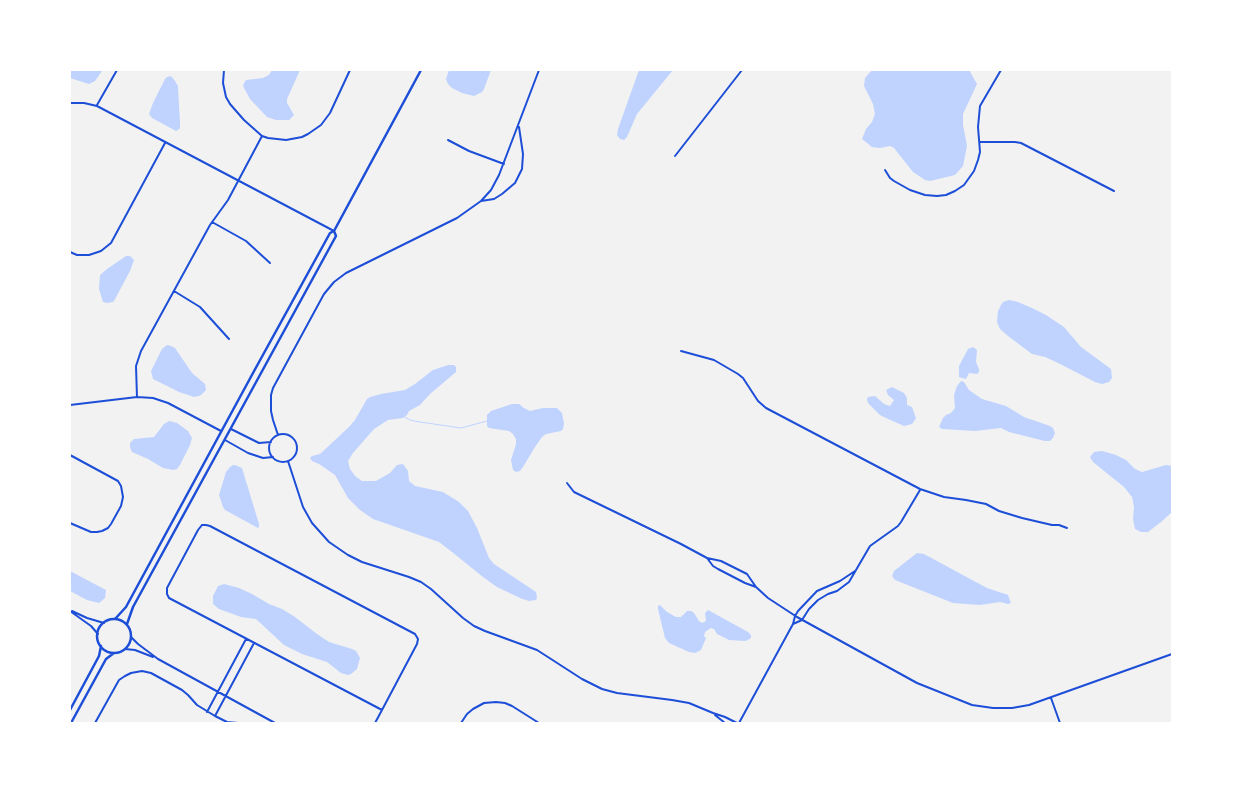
<!DOCTYPE html>
<html>
<head>
<meta charset="utf-8">
<style>
	body { margin:0 }
	#map { position:relative; width:1242px; height:793px; overflow:hidden; background:#f2f2f2; font-family:"Times New Roman",serif }
	canvas { display:block }
	.frame { position:absolute; inset:0; border:71px solid #fff; pointer-events:none }
</style>
</head>
<body>
<div id="map">
<canvas width="1242" height="793"></canvas>
<div class="frame"></div>
</div>
<script>
const ctx = document.querySelector('canvas').getContext('2d');
ctx.lineJoin = 'round';
function fillPath(path, color) {
  ctx.fillStyle = color;
  ctx.fill(path, 'evenodd');
}
function poly(rows) {
  const path = new Path2D();
  for (const r of rows) {
    if (r.length === 3) {
      path.moveTo(r[0] + r[2], r[1]);
      path.arc(r[0], r[1], r[2], 0, 2 * Math.PI);
      continue;
    }
    path.moveTo(r[0], r[1]);
    for (let i = 2; i < r.length; i += 2) path.lineTo(r[i], r[i + 1]);
  }
  return path;
}
function strokePath(path, color, width, dash) {
  ctx.strokeStyle = color;
  ctx.lineWidth = width;
  ctx.lineCap = dash ? 'butt' : 'round';
  ctx.setLineDash(dash || []);
  ctx.stroke(path);
}
fillPath(poly([
	[70,70,102,70,102,71,95,81,89,84,70,78],
	[272,70,300,70,287,99,287,103,294,115,289,120,276,120,267,117,250,99,244,88,243,85,246,80,263,78,269,75],
	[449,70,491,70,484,89,482,92,474,96,462,93,452,88,448,84,446,79],
	[639,70,673,70,637,114,627,137,624,140,620,139,617,135,618,129],
	[872,70,969,70,977,84,963,114,963,125,967,146,963,166,955,175,930,181,925,180,913,172,894,148,890,146,880,148,872,147,862,139,866,129,872,122,875,114,873,104,864,86,865,78],
	[171,76,175,81,178,86,180,123,180,128,178,130,176,131,152,118,149,114,153,103,165,79,167,77],
	[126,256,130,256,134,260,130,271,114,301,113,302,107,303,103,302,99,289,100,275,107,269],
	[1009,300,1018,302,1032,308,1046,315,1064,327,1081,347,1111,369,1112,378,1109,382,1102,384,1095,382,1058,363,1045,357,1032,354,1008,336,1000,329,997,322,998,311,1001,305,1003,302],
	[167,345,171,346,175,348,192,373,205,384,206,390,201,395,199,396,194,397,179,392,153,379,151,371,162,349],
	[973,347,977,350,976,362,979,369,979,372,977,374,969,373,966,379,959,377,959,366,968,349],
	[448,365,454,365,456,367,456,372,430,394,420,405,409,411,407,415,403,418,388,420,374,429,353,453,348,461,350,469,355,476,362,481,376,481,390,473,397,465,403,464,408,471,409,481,415,486,443,492,459,502,468,511,477,528,489,558,494,564,536,592,537,598,536,600,529,601,520,598,497,587,483,577,452,552,439,542,373,519,360,510,348,498,335,475,319,464,312,461,310,458,312,456,320,454,349,427,355,420,367,399,370,397,381,394,405,390,415,384,433,370],
	[961,381,964,382,969,390,982,399,1006,406,1024,417,1050,426,1053,428,1055,433,1053,438,1050,441,1045,441,1009,432,1001,428,975,431,942,429,939,427,943,418,946,415,951,413,955,408,954,395,957,386],
	[892,387,904,393,907,398,907,405,912,407,916,418,912,424,904,426,886,418,880,415,868,403,867,399,868,397,875,396,884,404,890,406,894,400,888,395,886,390],
	[512,404,519,404,524,408,530,411,543,408,557,408,562,413,564,424,563,429,561,431,546,434,542,437,535,447,523,467,520,471,516,472,513,470,511,460,516,444,516,439,513,434,509,431,489,428,487,426,487,415,491,411],
	[169,421,177,423,188,431,192,438,190,445,180,465,177,469,173,470,163,468,148,459,132,452,130,447,130,443,134,439,154,437,164,424],
	[1102,451,1116,455,1126,460,1135,469,1142,472,1166,465,1172,466,1172,512,1161,522,1148,532,1141,532,1135,529,1133,519,1134,507,1132,497,1124,487,1093,462,1090,457,1094,452],
	[233,465,235,465,242,468,259,524,259,527,258,528,225,510,223,507,219,495,226,472,230,467],
	[917,553,924,554,987,588,1008,595,1011,603,1008,604,1000,602,980,605,953,603,895,580,892,576,894,571],
	[70,571,106,590,105,598,99,603,87,600,70,591],
	[224,584,239,588,252,594,269,604,282,609,295,617,317,634,329,642,352,649,356,651,360,658,357,669,351,674,348,675,341,673,327,662,302,654,284,645,256,619,241,617,219,609,213,604,213,596,218,586],
	[660,605,667,612,676,617,681,617,687,611,691,611,694,613,699,621,702,623,706,621,705,613,708,610,748,632,751,635,751,638,746,641,729,640,717,634,714,629,711,628,705,632,704,636,706,638,701,650,695,653,689,652,669,643,665,638,658,609,658,606]
]), '#bfd3fe');
strokePath(poly([
	[405,417,410,420,420,422,461,428,487,421]
]), '#bfd3fe', 1);
strokePath(poly([
	[224,70,223,83,226,97,230,104,244,120,262,136,268,138,286,140,302,137,308,134,321,125,330,113,350,70],
	[70,103,84,103,97,106,334,231],
	[97,105,117,70],
	[448,140,469,151,504,164],
	[979,142,1015,142,1021,143,1114,191],
	[675,156,742,70],
	[885,170,890,178,894,181,910,190,925,195,937,196,946,195,955,191,964,185,974,171,978,160,980,152,978,127,980,106,1001,70],
	[481,201,494,199,502,194,515,183,522,169,523,154,519,127],
	[212,222,246,241,270,263],
	[70,252,77,255,89,255,101,251,111,243,165,143],
	[174,291,200,307,229,339],
	[681,351,714,360,738,374,743,378,758,401,766,408,920,489,944,497,966,500,986,504,999,511,1022,518,1052,525,1059,525,1067,528],
	[137,397,136,366,141,351,210,225,228,200,262,136],
	[70,405,137,397,153,398,168,403,221,431],
	[231,429,259,443,271,442],
	[283,448,14],
	[278,435,273,420,271,411,271,395,273,388,324,294,334,282,346,273,457,218,481,201,491,190,499,175,539,70],
	[225,440,248,453,263,458,273,457],
	[70,455,118,481,121,486,123,497,121,506,111,524,108,528,102,531,97,532,91,532,70,523],
	[288,461,303,507,312,523,329,542,348,555,362,562,409,577,421,582,431,589,463,618,474,626,485,631,537,650,582,679,602,689,617,693,672,700,689,703,713,713,725,717,737,723],
	[567,483,574,492,681,544,707,558,713,566,718,569,745,583,756,587],
	[202,525,206,525,210,526,415,634,418,639,417,644,382,710,169,598,167,594,167,588,198,530,202,525],
	[707,558,721,561,747,574,756,587,768,598,797,617,917,683,972,705,993,708,1012,708,1029,705,1172,654],
	[70,611,91,626,98,634],
	[72,611,87,618,104,623],
	[793,624,802,620,809,609,818,600,828,594,837,591,849,582,870,546,898,526,901,522,920,490],
	[131,637,138,644,158,659,275,723],
	[125,649,135,650,153,657],
	[1051,698,1060,723],
	[207,712,246,639],
	[715,715,725,723],
	[215,716,254,643],
	[95,723,119,680,125,676,131,673,142,671,151,673,182,690,188,695,197,705,215,716,227,722,238,723],
	[375,723,382,710],
	[461,723,467,714,473,709,484,703,496,702,505,703,512,706,539,723],
	[739,723,793,624,795,616,798,611,817,591,840,581,855,571]
]), '#1d4ed8', 2);
strokePath(poly([
	[115,619,126,607,253,373,330,233,334,231,421,70],
	[114,636,17],
	[127,624,133,607,336,236,334,231],
	[70,710,99,656,101,646],
	[71,723,106,659,114,653]
]), '#1d4ed8', 2.5);
</script>
</body>
</html>
